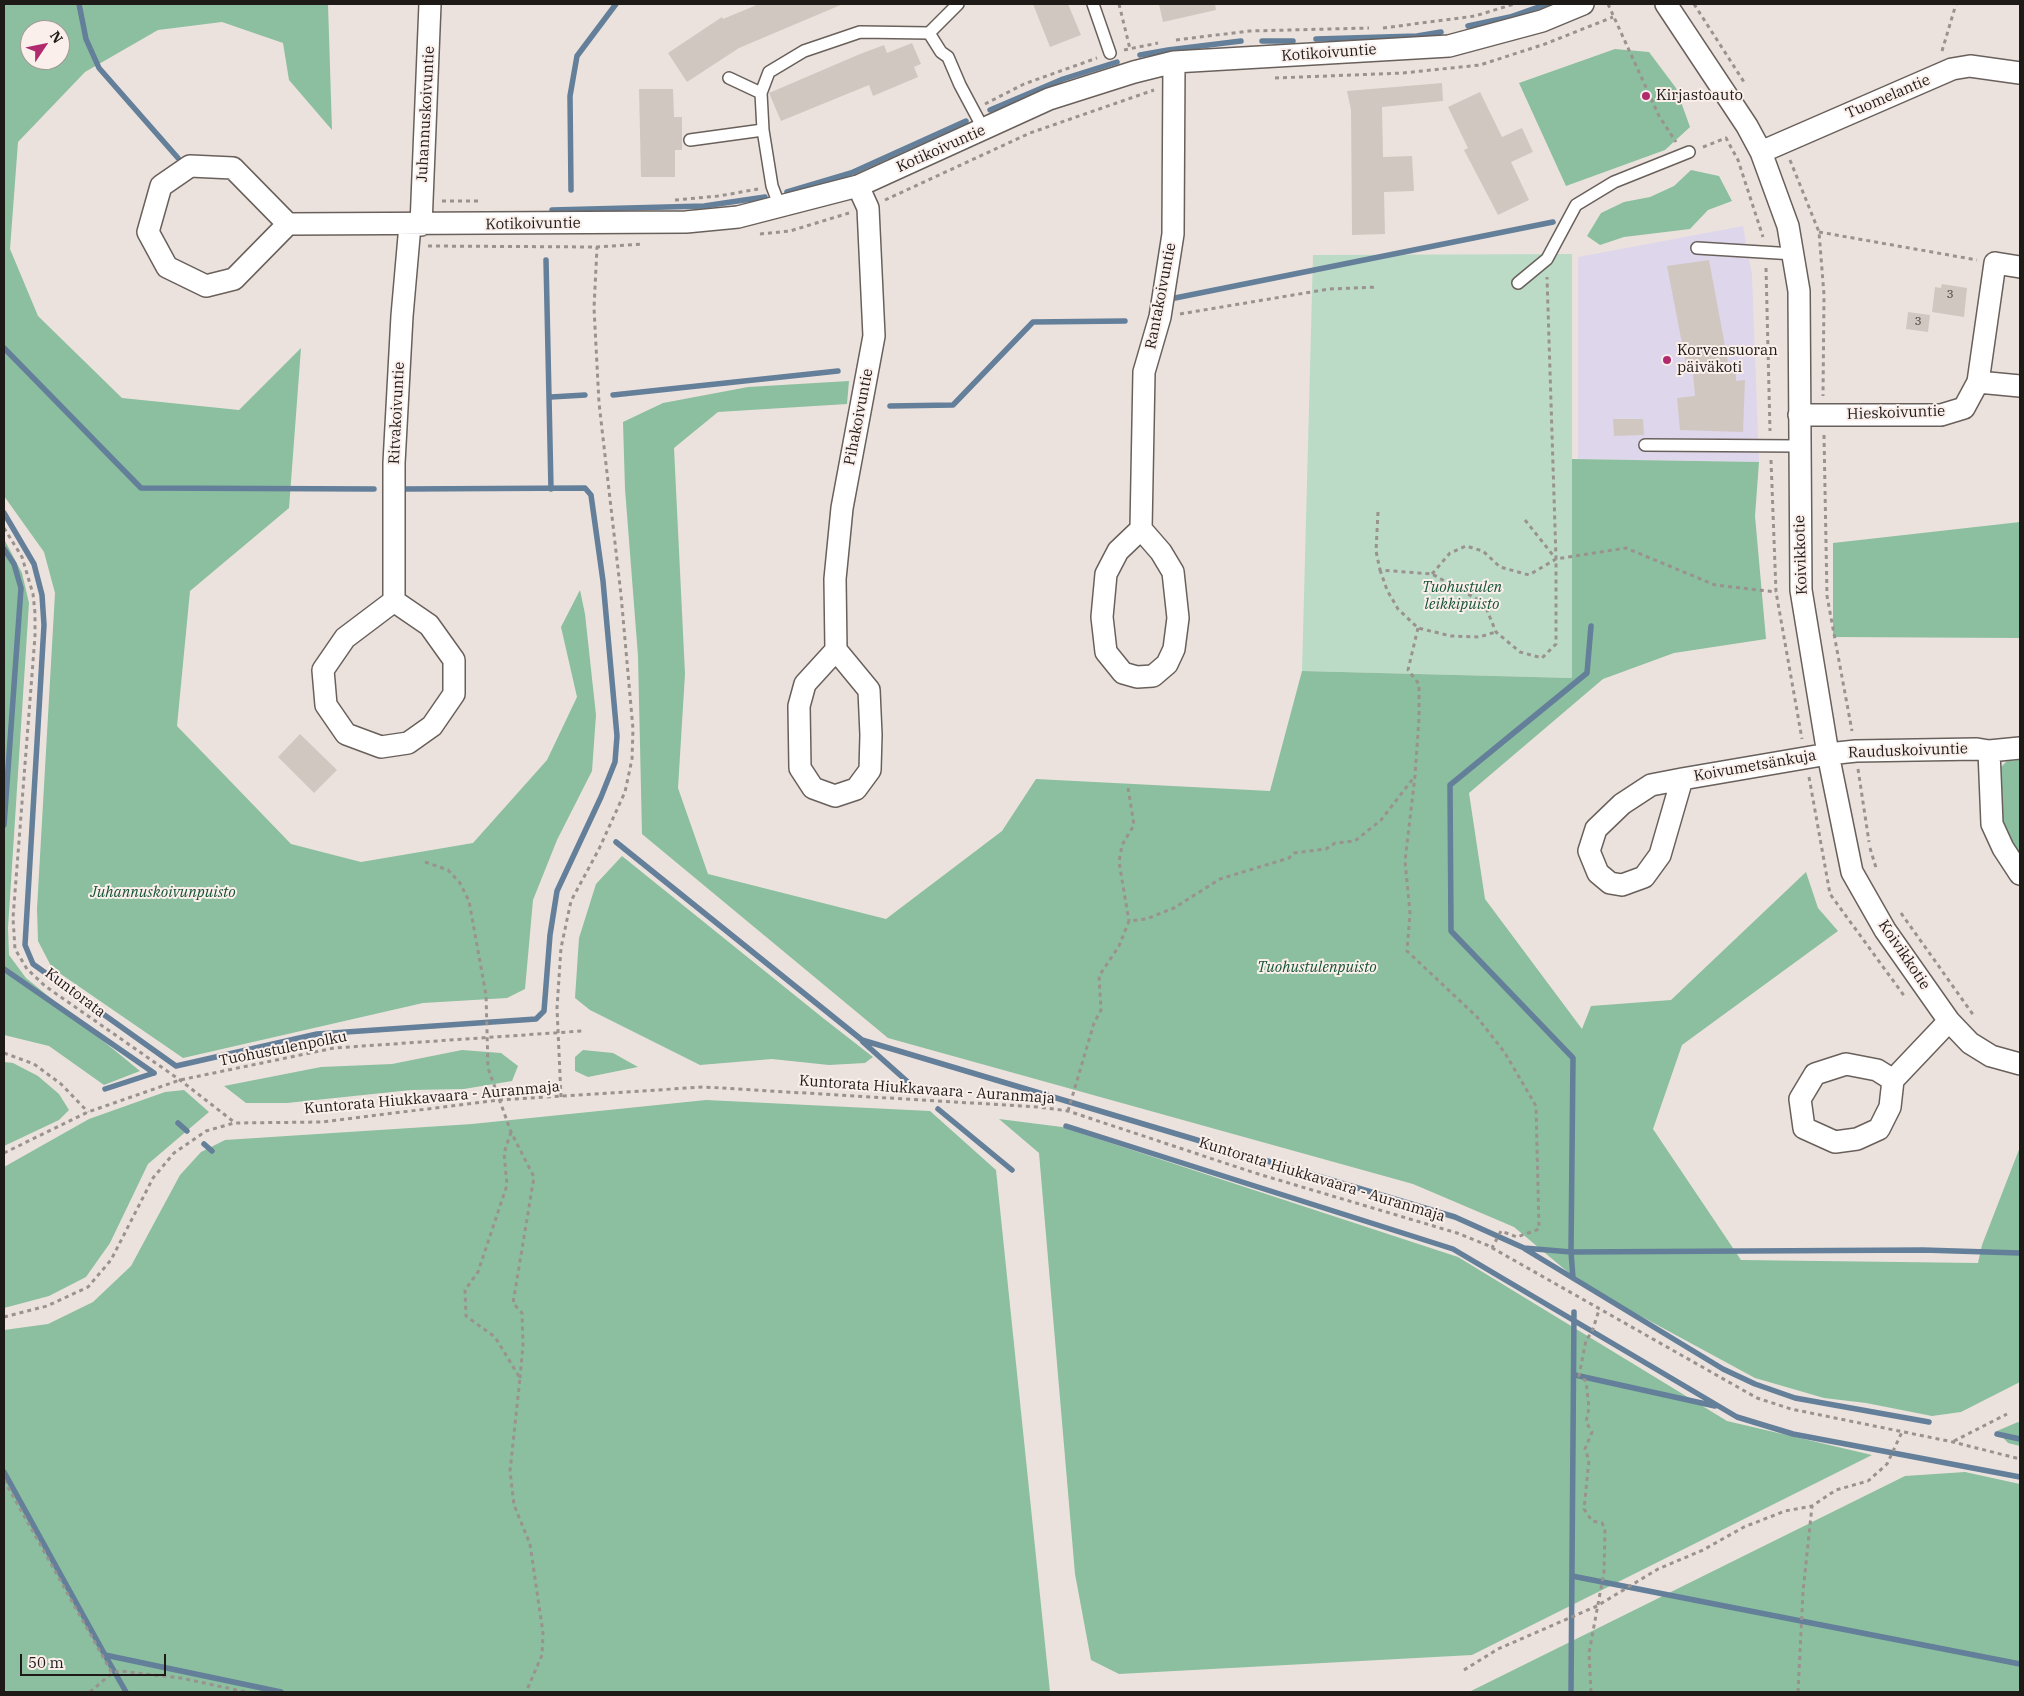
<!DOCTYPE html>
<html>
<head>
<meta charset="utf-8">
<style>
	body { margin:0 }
	#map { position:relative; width:2024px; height:1696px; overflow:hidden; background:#ece2dd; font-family:"IBM Plex Serif",serif }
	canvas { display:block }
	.frame { position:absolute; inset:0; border:5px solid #1e1a18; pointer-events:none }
	.north { position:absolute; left:20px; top:20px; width:50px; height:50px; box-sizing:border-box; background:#faefea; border:1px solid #a29a96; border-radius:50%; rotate:56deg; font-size:14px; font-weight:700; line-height:20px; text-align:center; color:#1e1a18 }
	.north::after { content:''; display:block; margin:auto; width:18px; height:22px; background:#b22a6e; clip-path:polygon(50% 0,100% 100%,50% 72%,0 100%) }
	.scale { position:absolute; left:20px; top:1654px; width:146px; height:22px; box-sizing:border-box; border:2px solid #1e1a18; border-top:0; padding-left:6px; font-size:15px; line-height:18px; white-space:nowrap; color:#1e1a18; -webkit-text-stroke:4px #faefea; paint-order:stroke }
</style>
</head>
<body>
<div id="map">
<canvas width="2024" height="1696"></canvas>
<div class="frame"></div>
<div class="north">N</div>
<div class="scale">50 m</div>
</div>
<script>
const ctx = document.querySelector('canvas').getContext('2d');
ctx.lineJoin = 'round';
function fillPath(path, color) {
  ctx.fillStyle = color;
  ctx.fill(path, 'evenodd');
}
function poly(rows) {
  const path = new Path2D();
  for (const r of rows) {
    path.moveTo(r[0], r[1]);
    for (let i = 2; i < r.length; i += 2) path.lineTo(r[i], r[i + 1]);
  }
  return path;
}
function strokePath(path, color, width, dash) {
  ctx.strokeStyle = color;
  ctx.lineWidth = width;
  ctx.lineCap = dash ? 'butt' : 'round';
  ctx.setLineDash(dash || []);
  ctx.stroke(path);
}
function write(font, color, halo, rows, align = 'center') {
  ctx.font = font + ' "IBM Plex Serif",serif';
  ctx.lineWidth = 4;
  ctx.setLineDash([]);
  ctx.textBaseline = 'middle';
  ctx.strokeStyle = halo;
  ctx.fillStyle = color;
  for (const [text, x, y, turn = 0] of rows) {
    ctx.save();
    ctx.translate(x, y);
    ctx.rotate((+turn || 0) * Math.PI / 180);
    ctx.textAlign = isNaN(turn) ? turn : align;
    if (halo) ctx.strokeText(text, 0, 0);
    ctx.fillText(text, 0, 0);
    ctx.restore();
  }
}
fillPath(poly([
	[1743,226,1752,275,1759,462,1578,459,1578,257]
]), '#ded6eb');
fillPath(poly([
	[1572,254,1572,678,1302,671,1313,255]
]), '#bbdbc7');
fillPath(poly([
	[4,4,328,4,332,130,289,80,283,43,222,22,158,30,85,72,18,142,10,249,38,316,122,398,239,410,301,348,289,508,190,591,177,726,291,844,361,862,473,843,547,760,577,697,561,627,580,590,585,614,596,715,592,771,557,840,533,900,525,989,507,998,423,1003,183,1058,52,968,38,941,37,909,55,593,44,552,4,496],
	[30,30,60,30,60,60,30,60],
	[1615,49,1649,52,1676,88,1690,127,1665,150,1566,186,1519,83],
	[1691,170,1719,176,1732,201,1708,210,1690,229,1624,237,1600,245,1587,236,1601,213,1624,202,1650,197,1674,186],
	[849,381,847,404,718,412,674,448,685,674,678,788,708,874,886,919,1002,831,1036,779,1270,791,1302,671,1572,678,1572,459,1759,462,1755,516,1766,639,1674,653,1603,679,1469,793,1485,899,1582,1029,1591,1006,1671,1000,1806,872,1818,908,1838,931,1682,1045,1653,1129,1741,1260,1978,1263,1982,1245,2020,1147,2020,1382,1961,1412,1932,1416,1866,1403,1824,1398,1755,1378,1624,1307,1575,1278,1514,1227,1413,1184,888,1038,642,834,638,656,625,489,623,422,663,403,748,387],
	[2020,522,2020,638,1833,637,1833,543],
	[4,539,22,573,29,603,8,928,9,955,26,978,140,1071,104,1085,49,1046,4,1035],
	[2020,760,2020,859,1999,822,1998,770,2007,761],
	[622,856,823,1018,873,1057,865,1063,829,1065,772,1059,700,1065,590,1010,575,998,579,938,596,884],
	[462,1050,501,1053,518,1066,512,1081,464,1089,411,1090,287,1103,246,1103,224,1086,321,1067,392,1064],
	[583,1050,613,1053,638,1067,588,1077,575,1071,575,1057],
	[4,1062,13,1063,38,1076,59,1094,69,1110,59,1120,4,1146],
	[184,1090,209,1112,148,1164,110,1243,86,1277,49,1296,4,1308,4,1167,89,1119,165,1092],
	[706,1100,930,1111,996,1170,1050,1692,4,1692,4,1330,48,1324,93,1302,131,1266,180,1175,201,1152,225,1140,472,1124],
	[999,1119,1062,1127,1458,1257,1727,1421,1872,1455,1472,1655,1119,1674,1091,1660,1075,1574,1039,1153],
	[2018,1422,2020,1423,2020,1446,2008,1443,1997,1431],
	[1965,1472,2020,1484,2020,1692,1469,1692,1905,1476]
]), '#8bbf9f');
strokePath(poly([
	[79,4,86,39,99,68,178,158],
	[1468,26,1510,17,1547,4],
	[1316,39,1417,36,1441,32],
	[1262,41,1293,41],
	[1140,55,1168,50,1241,41],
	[990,110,1063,79,1117,62],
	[571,190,570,96,577,56,616,4],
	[787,192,851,173,966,121],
	[552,210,704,206,765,197],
	[546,260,551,489],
	[1175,298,1553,222],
	[4,348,141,488,374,489],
	[613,395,838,371],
	[551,397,585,395],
	[890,406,953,405,1033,322,1125,321],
	[4,513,34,564,42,595,44,625,25,945,33,964,176,1066,317,1034,536,1019,544,1011,550,935,557,891,601,797,615,762,617,736,603,581,591,495,585,488,404,489],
	[4,549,14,564,21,588,4,825],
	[616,842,862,1040,1455,1217,1524,1248,1571,1252,1923,1250,2020,1253],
	[4,969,154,1073],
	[863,1042,919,1092],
	[105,1089,154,1073],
	[938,1109,1012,1170],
	[178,1123,187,1131],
	[1066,1126,1453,1249,1737,1417,1793,1434,2020,1477],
	[204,1144,212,1151],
	[1525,1249,1723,1369,1755,1384,1795,1398,1929,1422],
	[1573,1278,1571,1252,1573,1058,1451,931,1450,785,1587,673,1591,626],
	[1575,1375,1715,1406],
	[1997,1434,2020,1439],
	[4,1472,105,1655,281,1692],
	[1572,1576,2020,1664],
	[105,1655,126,1692],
	[1571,1692,1574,1312]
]), '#637f99', 5.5);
fillPath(poly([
	[759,4,843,4,739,48,687,82,668,53,722,17,723,19],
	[1033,4,1068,4,1081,35,1050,47],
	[1159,4,1215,4,1216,10,1163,22],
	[912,43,921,64,914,67,918,77,873,96,869,85,781,121,769,93,860,54,884,45,887,53],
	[1442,83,1443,101,1382,107,1383,157,1412,156,1414,191,1384,192,1385,234,1352,235,1351,110,1347,91],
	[639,89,673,89,674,117,682,117,682,150,675,150,675,177,641,177],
	[1480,92,1502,137,1522,128,1533,152,1511,162,1529,200,1498,215,1464,150,1468,148,1448,107],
	[1709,260,1728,362,1736,361,1736,381,1745,380,1743,432,1680,430,1677,398,1695,396,1692,363,1686,364,1667,266],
	[1942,284,1967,288,1964,317,1932,312,1935,287,1941,288],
	[1908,312,1930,315,1928,332,1906,329],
	[1613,419,1643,419,1644,435,1614,436],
	[300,734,337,770,314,793,278,757]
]), '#d1c7c1');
const lane = poly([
	[1093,4,1110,53],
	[929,33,958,4],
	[729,78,761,93],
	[690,140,763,130],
	[780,207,772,186,763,130,761,93,769,72,804,51,860,32,929,33,941,52,948,57,960,85,984,130],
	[1697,248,1794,254],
	[1518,283,1547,259,1576,205,1614,182,1689,152],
	[1645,445,1798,446]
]);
const street = poly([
	[1666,4,1747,126,1761,152,1788,226,1799,291,1801,590,1828,754,1852,872,1885,930,1949,1021,1970,1043,1991,1056,2020,1064],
	[1761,152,1952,69,1970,66,2020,73],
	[288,224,234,279,206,286,167,267,148,232,161,186,190,166,233,168,288,224,686,222,738,217,858,186,1049,99,1134,72,1174,62,1449,46,1542,21,1583,4],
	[421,225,430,4],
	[1978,382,2020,386],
	[1799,415,1941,415,1964,408,1978,382,1995,263,2020,267],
	[1141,529,1161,552,1173,572,1178,618,1174,649,1167,664,1153,676,1137,677,1123,673,1106,652,1102,617,1106,574,1118,551,1141,529,1144,372,1160,317,1173,234,1174,62],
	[394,601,429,625,454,660,454,694,432,726,408,743,381,747,346,734,326,705,323,670,345,638,394,601,394,463,402,316,410,225],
	[836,650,869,690,871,735,870,770,856,789,835,796,813,788,800,768,799,706,805,684,836,650,835,579,842,508,874,336,868,208,858,186],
	[1989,751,2020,748],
	[1682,779,1660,855,1644,877,1622,885,1610,883,1598,873,1589,851,1596,829,1622,804,1651,785,1682,779,1828,754,1856,751,1977,749,1989,751,1992,824,2003,848,2020,874],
	[1893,1080,1890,1107,1879,1129,1857,1139,1835,1142,1804,1128,1800,1099,1815,1074,1846,1064,1877,1070,1893,1080,1949,1021]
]);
strokePath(lane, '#69605b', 14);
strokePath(street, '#69605b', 24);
strokePath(poly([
	[1119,4,1130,49],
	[1608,4,1659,116,1676,142],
	[1694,4,1744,82],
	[1383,28,1475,16,1514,4],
	[1176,40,1249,31,1369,28],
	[1124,50,1158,43],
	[1942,51,1956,4],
	[1275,78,1403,73,1480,65,1545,44,1613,17],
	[985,104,1024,84,1097,58],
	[1703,147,1726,138,1738,160,1763,237],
	[1790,160,1819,232,1824,295,1823,396],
	[675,200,719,196,758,189],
	[885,200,1030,133,1154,90],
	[442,201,481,201],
	[1819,232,1977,260],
	[760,234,790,231,849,213],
	[428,246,597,247,642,244],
	[1766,268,1770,431],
	[1180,314,1329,289,1377,287],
	[1824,435,1827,596,1852,731],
	[1771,460,1776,592,1802,739],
	[1378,512,1376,551,1380,570,1432,574,1484,603,1496,632,1520,652,1542,658,1556,644,1556,559,1547,277],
	[1525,520,1556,559],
	[4,528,22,557,33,594,35,613,35,636,13,918,15,949,27,969,45,986,180,1080,234,1122],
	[1380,570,1387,590,1398,609,1418,628,1451,636,1479,637,1496,632],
	[1432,574,1450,553,1466,546,1483,551,1500,567,1529,575,1556,559,1626,548,1715,585,1776,592],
	[1418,628,1408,670,1419,684,1419,718,1415,776,1405,861,1410,913,1407,951,1477,1017,1505,1053,1536,1106,1539,1229,1517,1237,1501,1231,1492,1248],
	[1858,769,1869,842],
	[1809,777,1830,894,1905,997],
	[1128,788,1134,825,1122,845,1119,862,1129,921],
	[1870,848,1877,871],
	[425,862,448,870,460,883,469,901,486,995,488,1068,511,1132,534,1177,513,1303,522,1313,523,1345,520,1378],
	[1901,913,1974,1016],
	[4,1053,34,1064,61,1084,88,1112],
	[561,1097,557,1008,561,948,571,901,599,849,625,792,632,759,633,729,621,595,599,403,594,308,597,247],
	[1068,1111,1094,1023,1101,1010,1099,976,1119,946,1129,921,1146,919,1174,908,1220,879,1289,858,1294,853,1326,849,1335,843,1355,841,1381,820,1415,776],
	[511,1132,504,1153,507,1185,478,1272,465,1290,466,1316,495,1337,520,1378,510,1471,514,1505,530,1544,543,1633,542,1655,526,1692],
	[4,1153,88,1112,180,1080,334,1048,582,1031],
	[4,1317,47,1306,88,1287,111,1260,153,1178,174,1153,206,1131,234,1123,322,1122,499,1100,704,1087,1039,1107,1068,1111,1255,1173,1457,1233,1487,1245,1757,1398,1791,1409,1953,1442,2020,1459],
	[1954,1441,2007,1414],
	[4,1480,112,1673],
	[1464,1670,1498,1649,1597,1606,1658,1569,1703,1550,1744,1527,1785,1511,1812,1506,1836,1490,1868,1481,1887,1464,1902,1432],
	[90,1692,112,1673,120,1671,181,1678,246,1692],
	[1591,1692,1589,1653,1604,1572,1605,1529,1602,1523,1592,1521,1584,1509,1589,1460,1585,1449,1592,1432,1586,1422,1589,1408,1586,1381,1579,1376,1586,1340,1592,1332,1599,1310],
	[1798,1692,1803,1592,1812,1506]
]), '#9a928e', 3, [4, 4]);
strokePath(lane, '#fff', 11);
strokePath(street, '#fff', 21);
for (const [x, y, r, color] of [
	[1646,96,5,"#b22a6e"],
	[1667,360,5,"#b22a6e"]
]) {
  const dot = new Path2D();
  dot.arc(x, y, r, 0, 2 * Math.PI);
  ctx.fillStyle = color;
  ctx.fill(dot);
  strokePath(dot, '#faefea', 2);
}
write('12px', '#4b4542', null, [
	["3",1950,295],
	["3",1918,322]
]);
write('15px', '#1e1a18', '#faefea', [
	["Kotikoivuntie",1329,53,-4],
	["Tuomelantie",1888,97,-23],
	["Juhannuskoivuntie",426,114,-87],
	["Kotikoivuntie",941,149,-24],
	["Kotikoivuntie",533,224,-1],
	["Rantakoivuntie",1161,296,-79],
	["Ritvakoivuntie",397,413,-87],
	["Hieskoivuntie",1896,413,-2],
	["Pihakoivuntie",859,417,-79],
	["Koivikkotie",1801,555,-92],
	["Rauduskoivuntie",1908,751,-2],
	["Koivumetsänkuja",1755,766,-10],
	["Koivikkotie",1904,955,56],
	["Kuntorata",75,993,37],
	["Tuohustulenpolku",283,1049,-11],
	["Kuntorata Hiukkavaara - Auranmaja",927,1090,4],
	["Kuntorata Hiukkavaara - Auranmaja",432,1098,-5],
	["Kuntorata Hiukkavaara - Auranmaja",1322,1180,17]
]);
write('15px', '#1e1a18', '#faefea', [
	["Kirjastoauto",1656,96],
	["Korvensuoran",1677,351],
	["päiväkoti",1677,368]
], 'left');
write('italic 15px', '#155334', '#faefea', [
	["Tuohustulen",1462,588],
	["leikkipuisto",1462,605],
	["Juhannuskoivunpuisto",163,893],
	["Tuohustulenpuisto",1317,968]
]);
</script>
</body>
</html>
